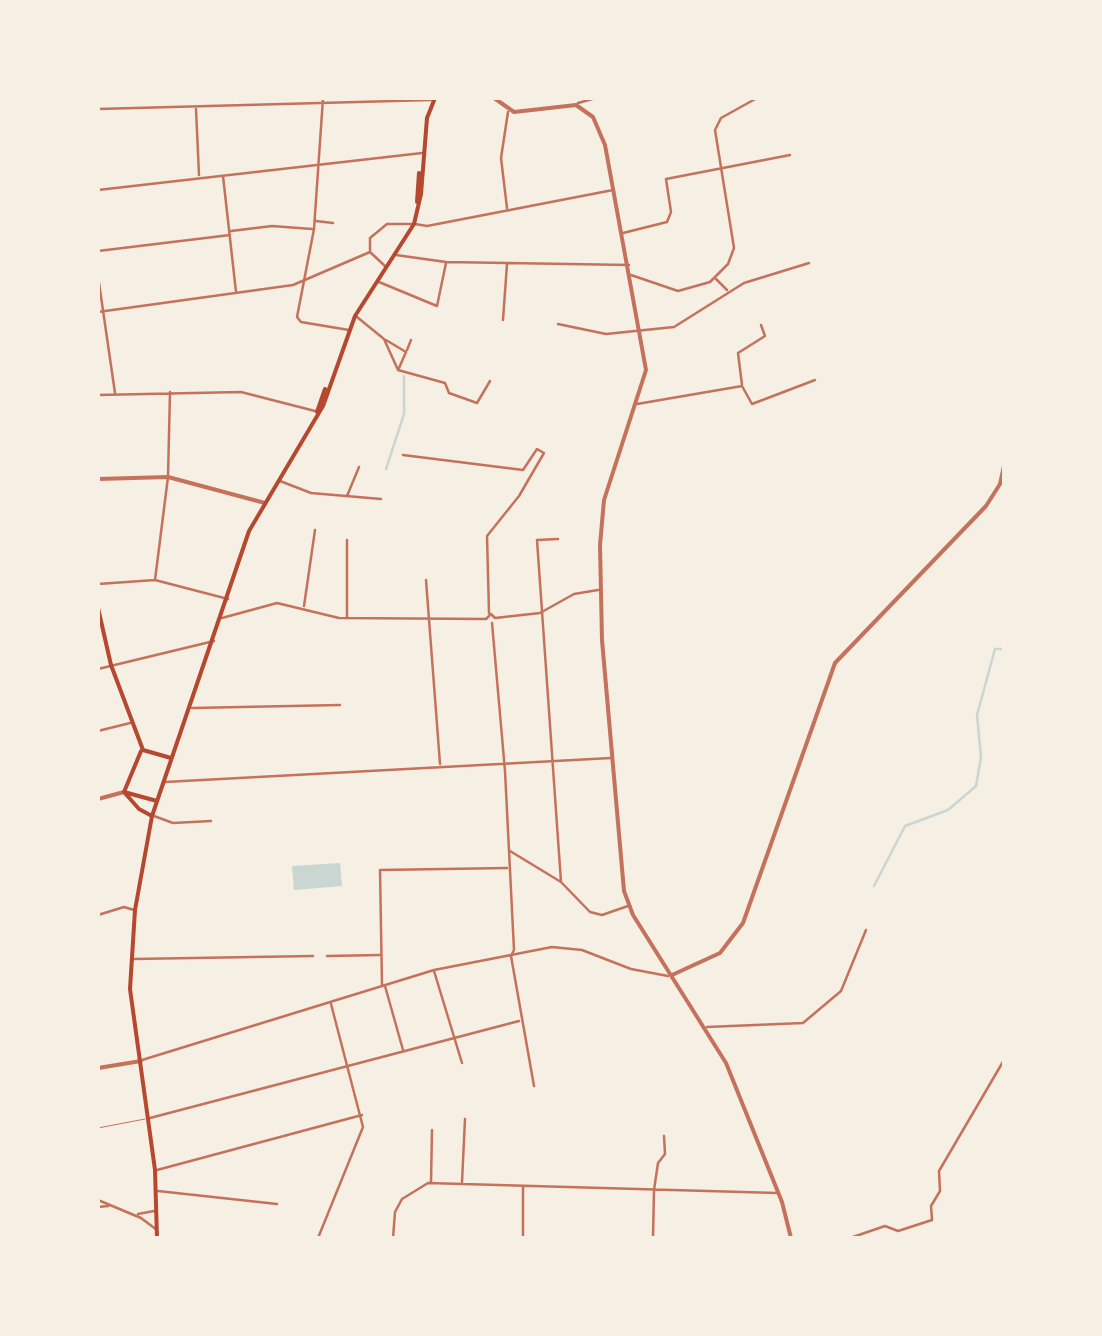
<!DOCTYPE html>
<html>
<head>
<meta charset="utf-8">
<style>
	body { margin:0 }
	#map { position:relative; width:1102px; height:1336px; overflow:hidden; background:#f6efe4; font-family:Arial,sans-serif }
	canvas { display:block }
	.frame { position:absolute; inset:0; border:100px solid #f6efe4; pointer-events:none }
</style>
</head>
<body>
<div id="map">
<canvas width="1102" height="1336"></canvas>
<div class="frame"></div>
</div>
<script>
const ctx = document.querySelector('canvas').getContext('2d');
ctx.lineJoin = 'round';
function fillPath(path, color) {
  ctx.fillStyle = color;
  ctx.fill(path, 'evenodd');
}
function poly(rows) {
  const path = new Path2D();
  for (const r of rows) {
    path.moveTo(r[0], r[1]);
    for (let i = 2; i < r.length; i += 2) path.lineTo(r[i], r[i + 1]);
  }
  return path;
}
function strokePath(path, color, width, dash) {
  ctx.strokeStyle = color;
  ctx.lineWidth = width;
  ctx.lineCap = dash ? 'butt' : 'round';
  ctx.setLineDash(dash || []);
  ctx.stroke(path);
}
fillPath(poly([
	[340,863,342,886,294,890,292,866]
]), '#c9d6d2');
strokePath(poly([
	[386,469,404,414,404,376],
	[874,886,905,826,948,810,976,786,981,757,977,715,995,649,1004,649]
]), '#c9d6d2', 2.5);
strokePath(poly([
	[98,1128,145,1119]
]), '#c5725c', 1);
strokePath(poly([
	[370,251,370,238,387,224,412,224]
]), '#c5725c', 2.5);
strokePath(poly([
	[323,98,314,229,297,317,301,322,349,330],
	[578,103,596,98],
	[98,109,431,100],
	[196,109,199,175],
	[223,176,236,292],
	[98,190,422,153],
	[507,208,501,158,508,112],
	[316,221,333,223],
	[415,224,427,226,613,190],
	[231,231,272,226,312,229],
	[623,233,667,222,671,212,666,179,790,155],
	[98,251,230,235],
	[396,255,446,262,629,265],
	[631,275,678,291,710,282,728,264,734,248,715,130,721,118,757,98],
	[98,276,115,393],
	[716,279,727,290],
	[379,282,437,306,446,263],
	[98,312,293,285,370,252,386,267],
	[357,317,384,339,398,370,445,383,449,393,477,403,490,381],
	[503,320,507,264],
	[558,324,606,334,674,327,744,283,809,263],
	[386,340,406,352,399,368],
	[407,350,411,340],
	[742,385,738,353,765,336,761,325],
	[98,395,241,392,315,411],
	[637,404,742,386,752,404,815,380],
	[403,455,523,470,537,449,544,453,519,496,487,536,489,613],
	[280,481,311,493,381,499],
	[347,496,359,467],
	[558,539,537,540,561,882],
	[347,540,347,617],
	[155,580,168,477,170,392],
	[426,580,440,764],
	[98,584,155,580,228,599],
	[304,606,315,530],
	[222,618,277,603,339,618,486,619,491,614,495,618,540,613,574,594,598,590],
	[492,623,505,771,514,950,511,956,534,1086],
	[98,669,214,641],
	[192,708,340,705],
	[98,731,130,723],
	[165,782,611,758],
	[154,816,173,823,211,821],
	[510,851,561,882,590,912,602,915,628,906],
	[98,915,124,907,134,910],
	[327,956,380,955],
	[133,959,313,956],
	[434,971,462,1063],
	[382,985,380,870,507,868],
	[385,986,403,1050],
	[707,1027,803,1023,841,991,866,930],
	[142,1060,434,970,552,947,582,950,631,969,668,976],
	[150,1118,519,1021],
	[157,1170,362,1115],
	[431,1182,432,1130],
	[462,1182,465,1119],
	[158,1191,277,1204],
	[98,1200,141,1218,157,1230],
	[98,1207,108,1206],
	[138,1214,154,1211],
	[318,1238,363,1127,331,1004],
	[393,1238,395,1212,402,1199,428,1183,777,1193],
	[523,1238,523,1186],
	[653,1238,654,1190,658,1163,665,1154,664,1136],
	[850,1238,885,1226,898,1231,932,1220,931,1206,940,1191,939,1171,1004,1060]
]), '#c5725c', 2.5);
strokePath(poly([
	[494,98,514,112,576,105,593,117,605,145,646,370,604,500,600,545,602,640,624,891,633,915,726,1063,782,1202,791,1238],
	[98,479,168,477,265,503],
	[98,799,124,792],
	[672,975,720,953,743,923,835,663,986,506,1000,484,1004,466],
	[98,1068,141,1061]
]), '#c5725c', 4);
strokePath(poly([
	[417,202,419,173],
	[317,412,325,389],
	[98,608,111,665,143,750],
	[143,750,171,758],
	[124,792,141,751],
	[124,792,139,809,152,816],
	[124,792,157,801],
	[157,1238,155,1170,130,989,135,910,152,816,249,531,323,406,355,316,414,224,421,194,427,118,435,98]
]), '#b5482f', 4);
</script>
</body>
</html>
